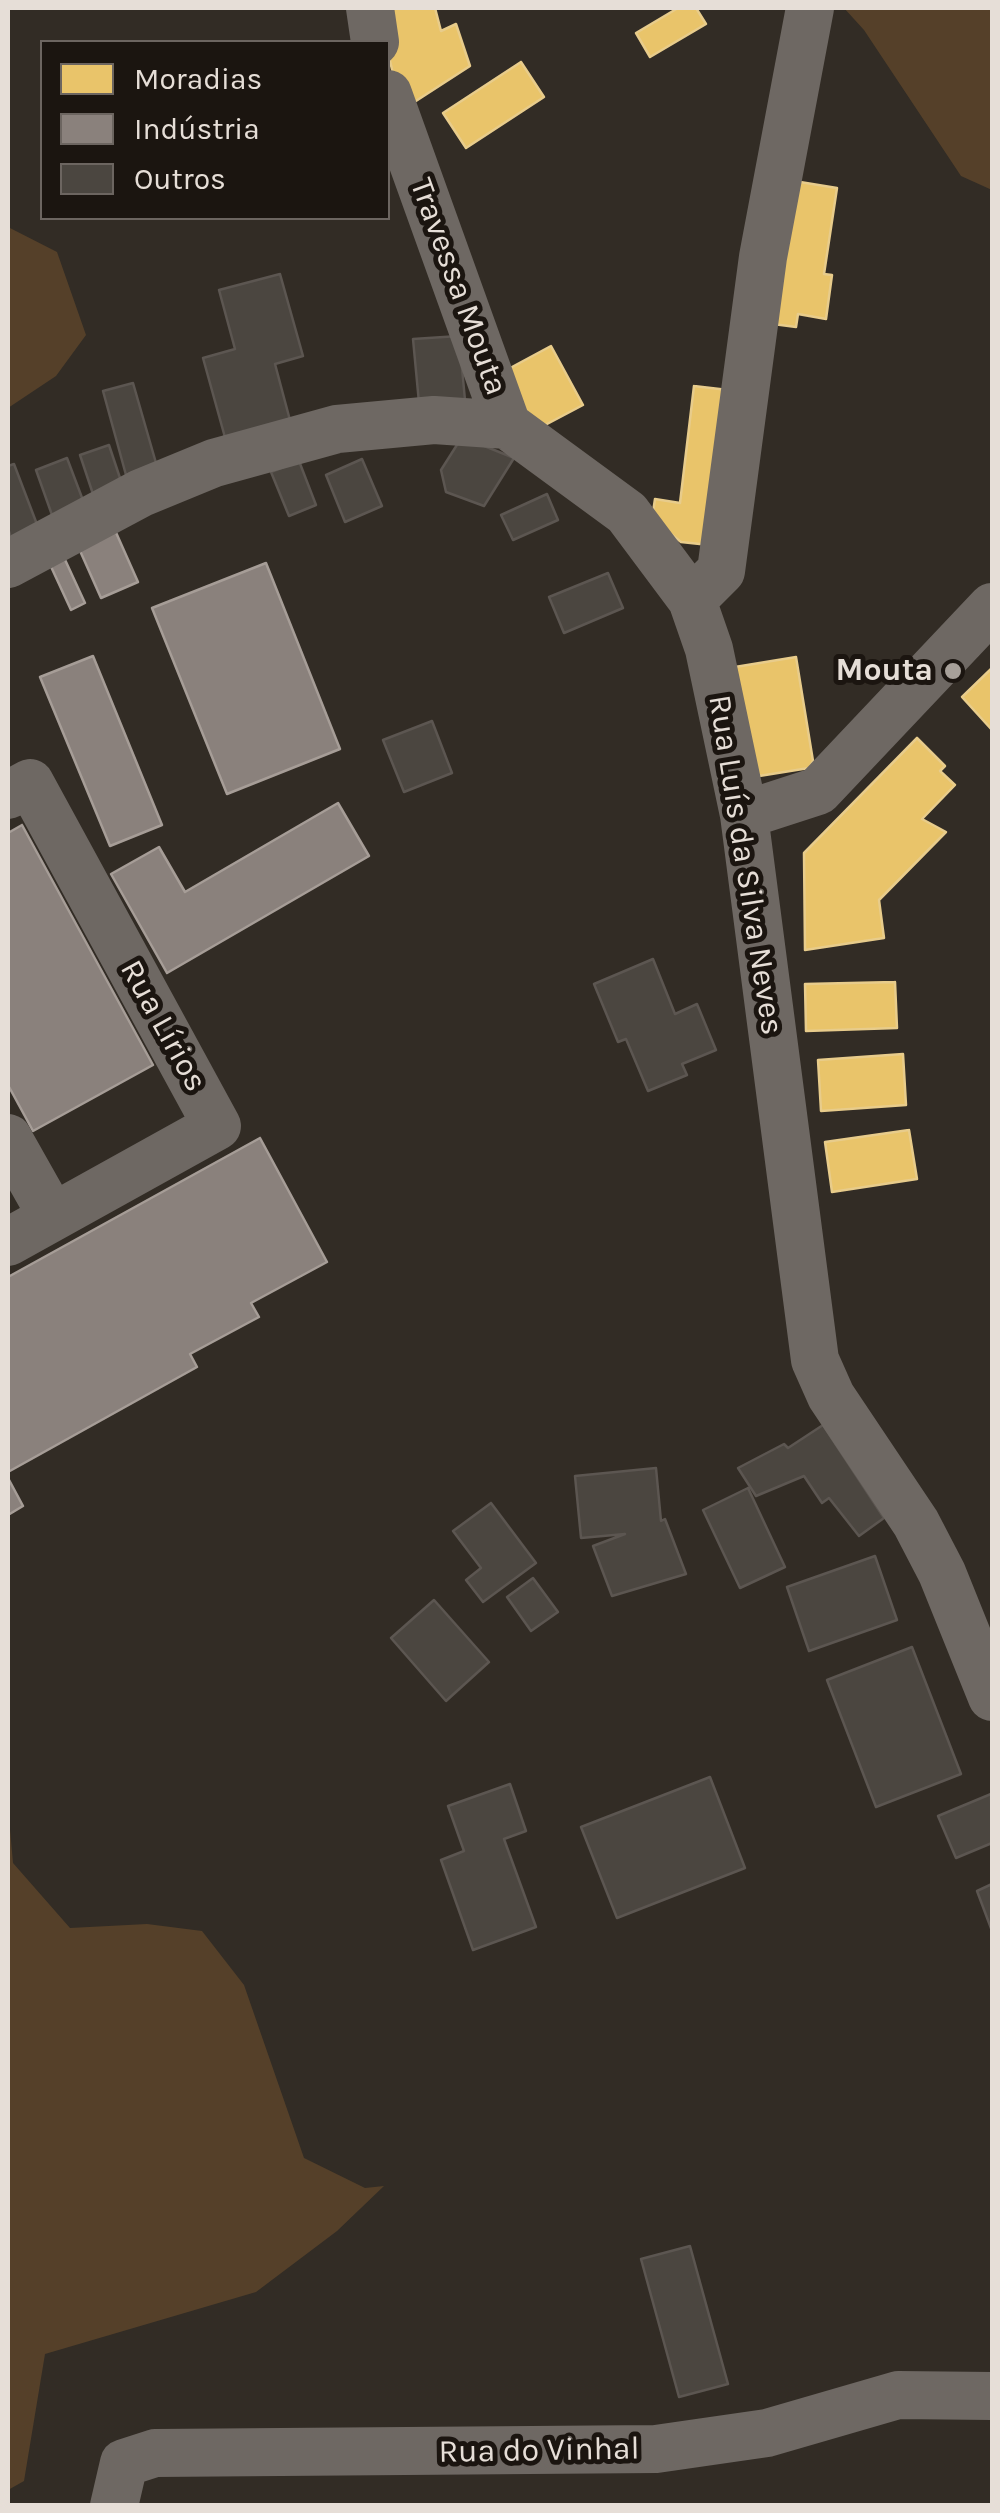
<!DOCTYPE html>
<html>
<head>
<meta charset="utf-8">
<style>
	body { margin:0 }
	#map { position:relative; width:1000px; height:2513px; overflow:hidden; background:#322c25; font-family:Karla,sans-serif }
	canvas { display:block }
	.frame { position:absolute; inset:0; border:10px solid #e6ded7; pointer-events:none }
	.legend { position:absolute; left:40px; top:40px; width:350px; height:180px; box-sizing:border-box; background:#1b1510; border:2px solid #6c6560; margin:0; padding:12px 18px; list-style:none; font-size:30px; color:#e6ded7 }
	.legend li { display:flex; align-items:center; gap:20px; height:50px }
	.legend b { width:50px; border:2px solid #6c6560 }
</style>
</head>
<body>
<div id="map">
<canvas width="1000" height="2513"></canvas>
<div class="frame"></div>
<ul class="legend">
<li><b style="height:28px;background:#e9c46a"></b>Moradias</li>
<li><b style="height:28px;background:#8a817c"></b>Indústria</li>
<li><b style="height:28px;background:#4b4640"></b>Outros</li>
</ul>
</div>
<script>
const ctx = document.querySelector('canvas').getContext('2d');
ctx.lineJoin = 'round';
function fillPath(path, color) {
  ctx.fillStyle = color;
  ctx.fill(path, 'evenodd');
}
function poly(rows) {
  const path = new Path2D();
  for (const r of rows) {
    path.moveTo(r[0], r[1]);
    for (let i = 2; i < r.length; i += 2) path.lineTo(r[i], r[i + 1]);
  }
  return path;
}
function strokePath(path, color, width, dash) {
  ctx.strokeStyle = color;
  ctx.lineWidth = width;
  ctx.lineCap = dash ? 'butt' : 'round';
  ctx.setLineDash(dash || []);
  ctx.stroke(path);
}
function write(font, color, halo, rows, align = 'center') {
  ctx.font = font + ' Karla,sans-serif';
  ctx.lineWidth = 10;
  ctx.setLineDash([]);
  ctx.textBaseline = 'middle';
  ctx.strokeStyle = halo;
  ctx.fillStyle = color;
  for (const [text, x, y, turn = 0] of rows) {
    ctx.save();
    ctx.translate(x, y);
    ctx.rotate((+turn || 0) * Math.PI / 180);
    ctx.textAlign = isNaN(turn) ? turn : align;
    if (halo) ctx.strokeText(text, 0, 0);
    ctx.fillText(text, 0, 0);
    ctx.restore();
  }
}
fillPath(poly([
	[844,8,992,8,992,190,961,176,864,30],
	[8,227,57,252,86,335,56,376,8,408],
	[8,1807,13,1863,70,1928,147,1924,202,1931,244,1985,304,2158,365,2188,384,2186,337,2231,256,2292,45,2354,24,2481,8,2490]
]), '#554029');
const homes = poly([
	[377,8,435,8,441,31,456,24,470,66,402,110,377,8],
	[678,8,696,8,706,24,650,57,636,33,678,8],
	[521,62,544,97,466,148,443,113,521,62],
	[794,181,837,188,824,274,832,275,826,319,798,314,796,327,773,324,794,181],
	[551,346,583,405,530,433,499,374,551,346],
	[694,386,728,390,709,545,681,542,652,519,655,499,680,503,694,386],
	[796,657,813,761,809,768,753,777,735,667,796,657],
	[992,668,992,730,962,697,992,668],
	[917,738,945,766,940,771,955,785,922,819,946,832,879,900,884,938,805,950,804,853,917,738],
	[895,982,897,1028,806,1031,805,984,895,982],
	[903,1054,906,1105,821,1111,818,1060,903,1054],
	[909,1130,917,1179,832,1192,825,1142,909,1130]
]);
fillPath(homes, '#e9c46a');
strokePath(homes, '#e8cc8b', 2.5);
const industry = poly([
	[114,528,138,582,101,598,77,544,114,528],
	[61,551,85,603,71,610,47,558,61,551],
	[266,563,340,749,227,794,152,608,266,563],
	[93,656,162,825,110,846,40,677,93,656],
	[338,803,369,856,167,973,111,874,159,847,185,892,338,803],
	[22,825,153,1065,33,1131,8,1085,8,833,22,825],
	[260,1138,327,1262,251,1303,259,1317,190,1354,197,1367,8,1472,8,1277,260,1138],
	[8,1478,23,1506,8,1515,8,1478]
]);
fillPath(industry, '#8a817c');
strokePath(industry, '#a69d97', 2.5);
const building = poly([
	[280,274,303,356,275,364,291,424,226,441,203,358,235,349,219,290,280,274],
	[459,336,465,400,419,403,413,339,459,336],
	[133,383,156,463,126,475,103,391,133,383],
	[462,437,514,458,484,506,446,492,441,470,462,437],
	[109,445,121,481,93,494,80,455,109,445],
	[67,458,84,503,52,515,36,470,67,458],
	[362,459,382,506,345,522,326,475,362,459],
	[299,461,316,505,289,516,271,472,299,461],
	[14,464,38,527,12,541,8,528,8,466,14,464],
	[547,494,558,520,513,540,501,515,547,494],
	[608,573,623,608,564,633,549,597,608,573],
	[432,721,452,773,404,792,383,740,432,721],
	[653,959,675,1014,697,1004,716,1050,682,1064,687,1075,648,1091,626,1039,618,1042,594,984,653,959],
	[823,1425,884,1518,859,1536,829,1498,822,1503,804,1476,756,1496,738,1468,784,1444,788,1448,823,1425],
	[656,1468,661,1521,665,1519,686,1574,612,1596,593,1546,625,1534,581,1538,575,1476,656,1468],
	[748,1488,785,1567,740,1588,703,1510,748,1488],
	[491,1503,536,1563,483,1602,466,1580,481,1568,453,1531,491,1503],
	[875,1556,897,1620,809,1651,787,1587,875,1556],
	[533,1578,558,1612,531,1631,507,1597,533,1578],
	[434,1600,489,1662,446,1701,391,1638,434,1600],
	[912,1647,961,1774,876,1807,827,1680,912,1647],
	[710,1777,745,1868,617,1918,581,1827,710,1777],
	[510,1784,526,1831,504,1839,536,1927,473,1950,441,1860,464,1851,448,1806,510,1784],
	[991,1794,992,1843,956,1858,938,1816,991,1794],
	[992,1884,992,1931,977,1891,992,1884],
	[690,2246,728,2384,679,2397,641,2259,690,2246]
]);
fillPath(building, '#4b4640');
strokePath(building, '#5c5651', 2.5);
strokePath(poly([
	[370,8,375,42],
	[388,94,507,425],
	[8,564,141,493,214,463,337,429,434,420,507,425,627,513,692,600,709,649,744,815,815,1360,831,1396,916,1523,942,1573,992,1697],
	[692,600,721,571,763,257,810,8],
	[8,795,30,783,217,1126,8,1242],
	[744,815,818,791,992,607],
	[8,1138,52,1216],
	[114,2506,124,2463,155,2453,656,2449,767,2433,898,2395,992,2396]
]), '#6e6863', 48);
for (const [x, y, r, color] of [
	[953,671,10,"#a7a099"]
]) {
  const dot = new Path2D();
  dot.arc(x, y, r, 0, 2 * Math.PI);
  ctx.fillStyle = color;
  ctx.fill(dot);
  strokePath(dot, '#1b1510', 4);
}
write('32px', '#e6ded7', '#1b1510', [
	["Travessa Mouta",458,287,70],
	["Rua Luís da Silva Neves",745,865,81],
	["Rua Lírios",163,1026,61],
	["Rua do Vinhal",539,2451,-1]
]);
write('bold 32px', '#e6ded7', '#1b1510', [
	["Mouta",933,671]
], 'right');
</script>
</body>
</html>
